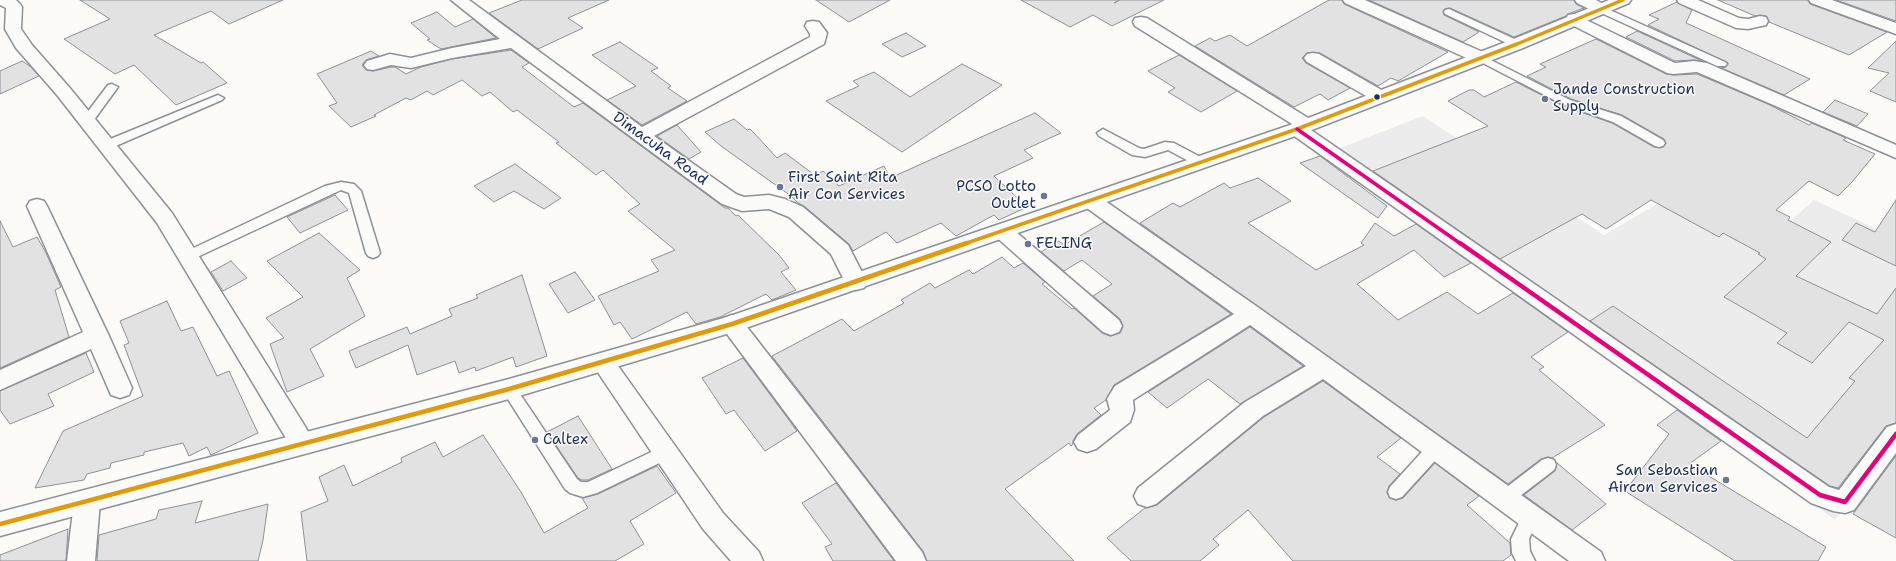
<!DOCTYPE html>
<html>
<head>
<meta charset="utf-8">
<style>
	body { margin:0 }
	canvas { display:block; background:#fcfbf8 }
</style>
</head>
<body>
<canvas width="1896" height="561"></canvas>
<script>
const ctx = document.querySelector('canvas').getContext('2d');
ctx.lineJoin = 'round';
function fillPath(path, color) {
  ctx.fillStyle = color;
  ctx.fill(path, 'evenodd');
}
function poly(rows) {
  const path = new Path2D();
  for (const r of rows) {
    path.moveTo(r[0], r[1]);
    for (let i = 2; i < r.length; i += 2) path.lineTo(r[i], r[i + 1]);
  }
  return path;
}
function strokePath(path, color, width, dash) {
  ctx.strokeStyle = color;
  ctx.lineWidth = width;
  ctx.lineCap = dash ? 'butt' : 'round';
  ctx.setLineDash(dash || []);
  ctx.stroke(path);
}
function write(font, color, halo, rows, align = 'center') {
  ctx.font = font + ' "Shantell Sans",sans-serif';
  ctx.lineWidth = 3;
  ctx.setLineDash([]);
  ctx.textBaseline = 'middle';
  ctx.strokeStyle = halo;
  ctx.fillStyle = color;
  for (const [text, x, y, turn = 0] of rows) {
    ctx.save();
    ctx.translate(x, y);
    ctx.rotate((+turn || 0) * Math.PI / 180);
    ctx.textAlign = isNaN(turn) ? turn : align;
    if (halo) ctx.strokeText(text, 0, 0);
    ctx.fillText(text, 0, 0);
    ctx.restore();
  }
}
fillPath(poly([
	[1423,116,1604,235,1695,182,1779,231,1814,200,1896,238,1896,432,1835,520,1505,274,1335,150]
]), '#ebeceb');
const building = poly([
	[80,0,283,0,229,24,211,11,154,35,201,63,203,62,227,83,176,105,134,65,115,74,64,39,110,19,80,0],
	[522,0,609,0,568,18,583,28,538,49,489,13,522,0],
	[816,0,890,0,849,22,816,0],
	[1021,0,1119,0,1114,3,1120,0,1164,0,1112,26,1093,15,1070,27,1021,0],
	[1329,0,1342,0,1344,4,1448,52,1398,81,1391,78,1378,86,1320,53,1307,53,1302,58,1306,63,1350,88,1328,100,1320,94,1294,107,1195,46,1210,38,1215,41,1230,35,1247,46,1329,0],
	[1369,0,1574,0,1576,4,1584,8,1568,14,1566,16,1514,37,1450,8,1445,9,1443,11,1444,15,1479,32,1463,42,1369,0],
	[1718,0,1808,0,1810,4,1887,32,1849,55,1769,22,1766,16,1755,16,1718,0],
	[1836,0,1896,0,1896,21,1836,0],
	[1677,2,1692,10,1686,23,1810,79,1784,95,1721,68,1726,67,1728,63,1648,25,1659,19,1649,15,1677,2],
	[437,12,455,27,473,19,496,38,441,49,427,40,430,39,411,23,437,12],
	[1637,31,1702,61,1694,60,1675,61,1626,37,1637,31],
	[906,33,926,46,902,57,882,44,906,33],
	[1596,39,1666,74,1673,75,1697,74,1768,104,1809,125,1812,123,1846,138,1843,140,1875,154,1852,182,1838,196,1809,181,1776,210,1790,217,1788,220,1831,242,1796,276,1877,314,1896,288,1896,423,1886,426,1838,488,1830,486,1590,321,1613,306,1807,438,1855,381,1849,378,1884,340,1849,322,1812,363,1777,343,1787,333,1724,297,1766,259,1758,254,1760,253,1723,233,1719,237,1651,200,1606,229,1582,214,1500,259,1373,171,1488,126,1448,101,1469,90,1474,90,1484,97,1516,82,1561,105,1612,123,1654,147,1663,147,1666,144,1664,139,1622,115,1571,99,1527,76,1546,67,1540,64,1596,39],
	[1896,41,1896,102,1870,91,1889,73,1868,68,1896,41],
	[620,42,658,68,651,71,671,86,668,88,687,101,642,125,607,100,636,86,592,55,620,42],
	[511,50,529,63,522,67,574,107,583,103,725,208,728,208,736,216,738,215,779,255,789,268,781,272,796,290,772,300,766,294,720,317,696,324,687,312,632,339,620,322,614,325,598,296,659,271,651,260,675,250,628,211,640,204,603,170,596,175,556,143,559,142,517,110,513,112,490,92,482,96,462,80,433,95,427,91,411,100,406,98,374,115,376,116,351,127,329,106,337,103,317,74,371,51,379,56,366,60,362,65,366,70,373,71,391,67,395,67,406,74,421,67,452,59,511,50],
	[1179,55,1237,91,1201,112,1168,92,1175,88,1148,71,1179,55],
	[22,61,31,67,39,76,0,94,0,71,22,61],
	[962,64,1002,85,902,152,826,101,859,86,853,81,874,72,910,97,962,64],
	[1835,100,1868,114,1857,126,1823,112,1835,100],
	[1035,113,1061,133,1024,150,1033,158,994,176,1027,207,999,220,994,215,956,236,941,223,897,243,886,232,853,251,849,244,804,206,798,203,791,196,721,146,705,132,734,119,747,130,750,129,755,134,777,158,785,153,816,176,823,171,839,186,884,166,890,178,1035,113],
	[677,125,701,152,689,159,657,136,677,125],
	[1320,156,1387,206,1378,218,1300,163,1320,156],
	[515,164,561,198,544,209,514,191,494,202,474,186,515,164],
	[1258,178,1291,201,1248,223,1316,270,1364,245,1361,243,1375,223,1394,236,1416,224,1471,263,1444,277,1414,250,1357,284,1398,320,1447,292,1478,314,1513,293,1568,332,1531,357,1544,367,1539,370,1605,425,1552,458,1548,457,1541,459,1508,484,1140,223,1173,203,1180,207,1224,183,1230,188,1258,178],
	[335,195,348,210,300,233,287,217,335,195],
	[1896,200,1896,266,1842,240,1856,223,1875,232,1896,200],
	[0,221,13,247,37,237,46,253,61,287,55,290,69,337,0,368,0,221],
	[1104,222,1231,314,1114,385,1106,400,1094,408,1101,415,1077,434,1073,441,1073,444,1071,446,1069,443,1005,489,1074,561,927,561,923,551,772,356,842,319,854,331,904,303,901,300,930,283,935,288,969,270,973,274,1002,257,1014,268,1023,263,1045,282,1042,284,1072,309,1074,308,1102,333,1110,336,1120,333,1123,327,1120,319,1093,296,1112,284,1082,260,1064,271,1041,252,1059,241,1064,245,1104,222],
	[319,233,360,270,347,278,365,316,310,349,324,376,287,392,270,344,284,338,266,318,303,297,267,261,319,233],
	[231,261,247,278,223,291,211,272,231,261],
	[575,272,595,300,568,313,549,284,575,272],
	[522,275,547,356,516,367,513,357,476,371,475,367,459,373,455,361,417,375,408,345,356,368,349,351,407,327,410,334,452,316,449,309,478,298,476,295,522,275],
	[167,301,181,331,193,327,217,376,229,371,258,433,211,455,207,447,189,456,183,443,144,452,144,455,111,463,110,468,87,474,84,480,35,488,63,431,143,396,124,345,129,343,120,321,167,301],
	[1250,327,1303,366,1240,404,1208,379,1167,408,1148,392,1250,327],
	[86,353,94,372,48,394,54,406,10,424,0,410,0,391,86,353],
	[743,358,797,431,765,451,734,410,726,414,702,378,743,358],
	[1323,381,1401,438,1377,457,1400,474,1389,486,1387,493,1390,498,1396,500,1403,498,1435,463,1479,496,1467,505,1510,543,1511,555,1503,561,1293,561,1248,510,1213,539,1219,545,1200,561,1131,561,1107,538,1145,508,1157,505,1264,417,1323,381],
	[1677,410,1721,441,1689,464,1826,547,1818,561,1735,561,1625,491,1669,434,1657,425,1677,410],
	[578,416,612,469,588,480,582,480,578,478,547,432,578,416],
	[483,435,521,492,544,533,588,508,582,498,598,494,657,466,676,493,630,521,644,544,615,561,307,561,301,512,328,501,319,477,344,465,353,486,402,462,401,458,435,442,443,457,483,435],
	[1896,456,1896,538,1853,514,1896,456],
	[1557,463,1606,504,1572,530,1524,495,1555,471,1557,463],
	[836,483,894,561,833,561,825,547,832,544,802,503,836,483],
	[202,501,195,523,268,504,263,540,258,561,97,561,99,535,156,519,159,510,202,501],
	[68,529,66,561,0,561,0,555,68,529]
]);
fillPath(building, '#e2e2e2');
strokePath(building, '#8c9097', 1);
const service = poly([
	[1601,6,1725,62,1727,64,1725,66,1717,66,1597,11,1596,9,1601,6],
	[1449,9,1521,42,1522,44,1517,47,1513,46,1445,14,1444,12,1445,10,1449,9],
	[1479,54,1570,100,1621,116,1663,140,1665,143,1663,146,1659,147,1655,146,1613,122,1562,104,1475,59,1473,57,1475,55,1479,54],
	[112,84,118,87,91,124,83,124,81,121,83,118,108,85,112,84],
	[218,95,224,98,222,100,111,148,103,148,101,145,103,142,218,95],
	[1103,129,1139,148,1144,149,1165,142,1174,143,1206,160,1208,163,1206,166,1198,166,1168,150,1145,157,1132,155,1099,136,1097,133,1103,129],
	[341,182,354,184,361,191,380,253,378,256,373,258,368,256,366,253,349,193,341,190,193,259,188,261,183,259,181,256,183,253,325,186,341,182],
	[509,383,514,385,577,479,581,482,588,482,666,445,672,447,674,452,672,457,597,493,583,497,570,493,565,489,504,393,501,389,504,385,509,383],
	[1436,441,1442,443,1444,448,1442,453,1402,497,1396,499,1390,497,1388,492,1390,487,1430,443,1436,441],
	[1548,458,1554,460,1556,465,1554,470,1511,503,1505,505,1499,503,1497,498,1499,493,1542,460,1548,458],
	[1531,509,1537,511,1540,516,1529,539,1530,551,1535,561,1516,561,1512,553,1511,539,1525,511,1531,509]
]);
const minor = poly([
	[0,0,16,0,20,4,22,7,21,29,32,45,69,87,172,213,311,436,315,443,311,450,302,453,293,450,157,223,57,95,16,48,5,29,6,8,0,5,0,0],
	[451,0,469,0,642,127,810,37,810,34,805,26,807,22,813,21,819,22,827,33,824,44,654,136,736,194,744,197,769,195,785,199,803,207,848,245,867,282,864,288,856,290,848,288,831,254,789,217,769,209,742,211,722,204,511,48,452,58,411,68,391,65,373,70,367,69,364,65,367,61,390,54,411,58,452,48,500,39,451,0],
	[1343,0,1365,0,1485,53,1488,57,1485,61,1479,62,1473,61,1345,3,1343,0],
	[1575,0,1596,0,1607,6,1609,9,1607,12,1601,14,1595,12,1577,3,1575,0],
	[1677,0,1698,0,1739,18,1748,19,1760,16,1766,17,1768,21,1766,25,1748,29,1736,28,1679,3,1677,0],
	[1809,0,1832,0,1896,23,1896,34,1811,3,1809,0],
	[1574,14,1675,63,1694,61,1707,63,1896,145,1896,158,1697,72,1673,74,1667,73,1568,23,1566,19,1568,15,1574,14],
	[1141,17,1147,18,1313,121,1315,125,1311,130,1829,487,1839,490,1887,427,1896,424,1896,453,1854,510,1845,513,1833,511,1811,503,1290,133,1288,129,1292,124,1135,26,1133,22,1135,18,1141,17],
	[1313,53,1319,54,1385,92,1388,96,1385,100,1379,101,1373,100,1307,62,1304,58,1307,54,1313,53],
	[1091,194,1098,196,1259,308,1601,552,1605,561,1569,561,1323,379,1263,416,1156,504,1147,507,1138,504,1134,496,1138,488,1245,402,1306,366,1250,325,1133,400,1134,410,1130,422,1096,449,1087,452,1078,449,1074,442,1078,435,1110,410,1107,399,1115,386,1234,314,1084,206,1081,201,1084,196,1091,194],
	[37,199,44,201,47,206,109,336,132,388,129,395,120,398,111,395,91,349,0,390,0,370,83,332,27,206,30,201,37,199],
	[1002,224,1009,226,1119,320,1122,326,1119,332,1111,335,1103,332,995,236,992,231,995,226,1002,224],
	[732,315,740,318,922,552,926,561,896,561,724,330,721,324,724,318,732,315],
	[603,353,611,356,723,513,759,552,763,561,731,561,703,529,595,368,591,362,595,356,603,353],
	[87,491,96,494,100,502,95,561,67,561,74,502,78,494,87,491]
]);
const primary = poly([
	[1609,0,1631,0,1629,3,1523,48,1304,133,740,330,509,399,0,536,0,512,509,379,727,317,1290,125,1511,40,1609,0]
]);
strokePath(service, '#8c9097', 3);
strokePath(minor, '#8c9097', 3);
strokePath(primary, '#8c9097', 3);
fillPath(service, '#fbfbf9');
fillPath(minor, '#fbfbf9');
fillPath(primary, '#fbfbf9');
strokePath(poly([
	[964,244,1297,129,1517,44,1623,0]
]), '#e19a09', 3.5);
strokePath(poly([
	[0,524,509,389,732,324,967,243]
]), '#e19a09', 4.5);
strokePath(poly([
	[1297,129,1461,244]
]), '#e5007d', 3.5);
strokePath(poly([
	[1460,243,1820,495,1845,502,1896,434]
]), '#e5007d', 4.5);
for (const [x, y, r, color] of [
	[1377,97,3.5,"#1b2f5e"],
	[1545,99,4,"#6a7694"],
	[780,187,4,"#6a7694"],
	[1044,196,4,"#6a7694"],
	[1028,244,4,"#6a7694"],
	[535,440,4,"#6a7694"],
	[1726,480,4,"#6a7694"]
]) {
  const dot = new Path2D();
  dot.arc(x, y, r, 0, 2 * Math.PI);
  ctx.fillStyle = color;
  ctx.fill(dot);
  strokePath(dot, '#fdfcf7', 1.5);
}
write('15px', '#1b2f5e', '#fdfcf7', [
	["Jande Construction",1553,90],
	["Supply",1553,107],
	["First Saint Rita",788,178],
	["Air Con Services",788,195],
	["PCSO Lotto",1036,187,"right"],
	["Outlet",1036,204,"right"],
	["FELING",1036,244],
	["Caltex",543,440],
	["San Sebastian",1718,471,"right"],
	["Aircon Services",1718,488,"right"]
], 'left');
write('15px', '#1b2f5e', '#fdfcf7', [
	["Dimacuha Road",660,149,36]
]);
</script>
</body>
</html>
